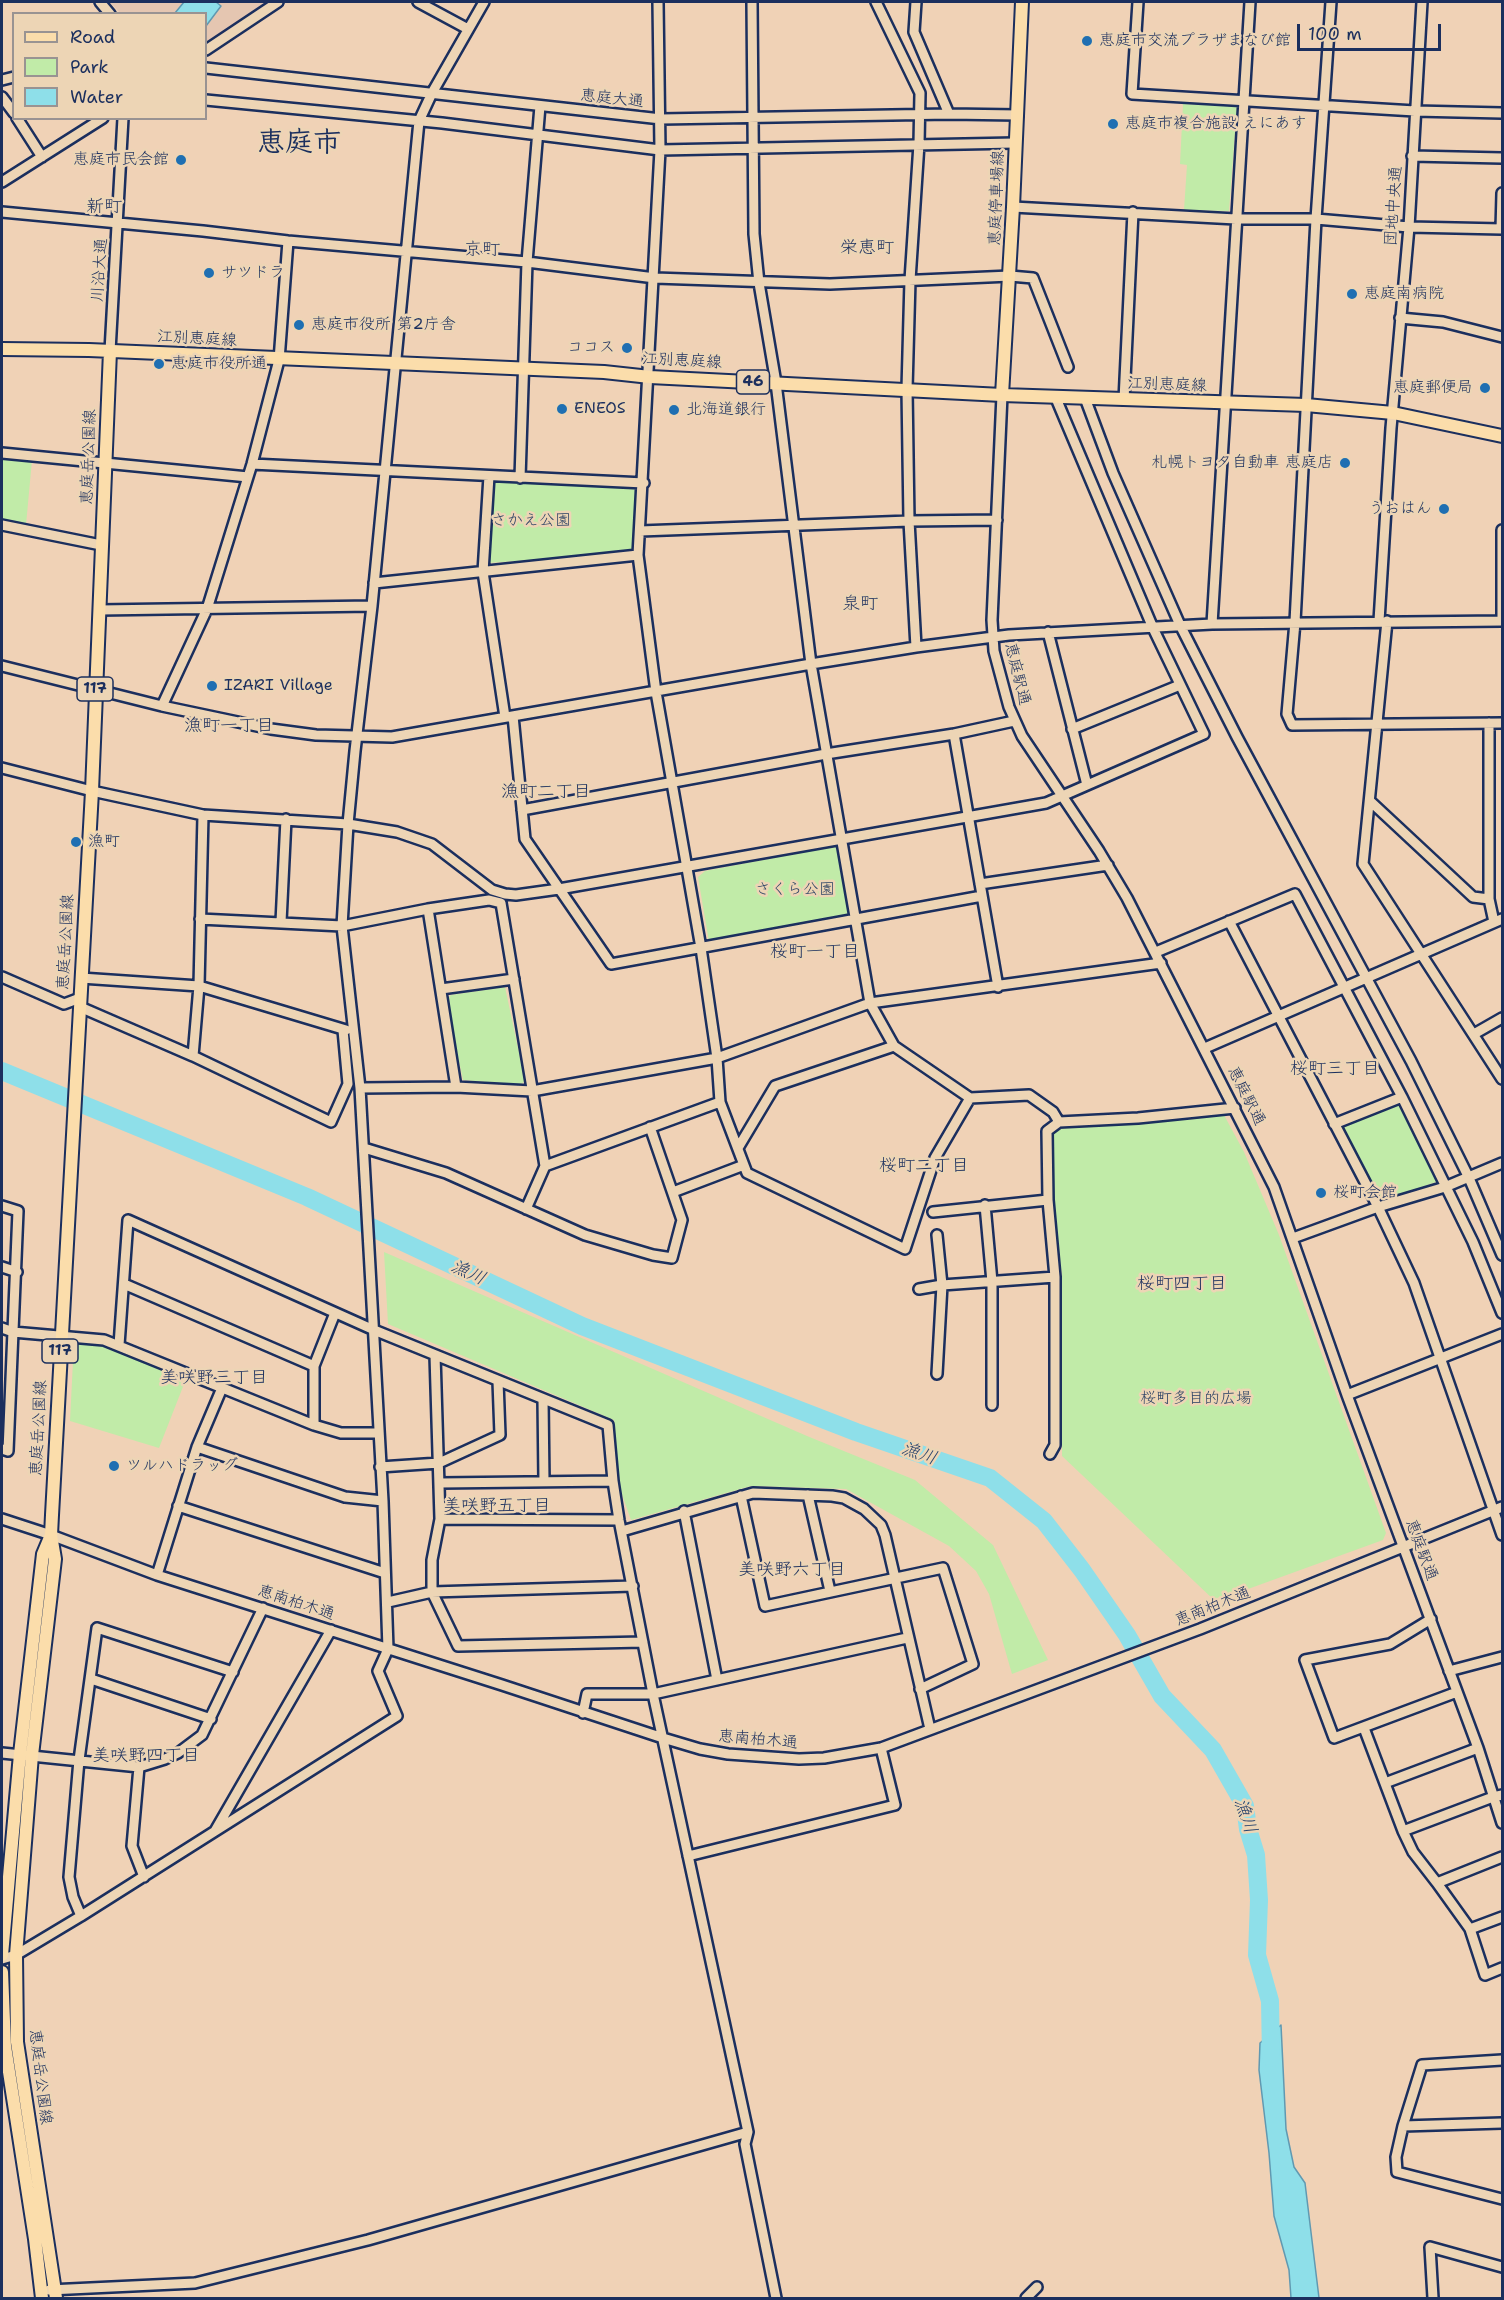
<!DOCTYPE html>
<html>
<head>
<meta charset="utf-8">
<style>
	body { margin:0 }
	#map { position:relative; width:1504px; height:2300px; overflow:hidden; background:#f0d2b6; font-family:"Shantell Sans",sans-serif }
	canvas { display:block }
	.frame { position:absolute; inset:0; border:3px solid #1b2f5e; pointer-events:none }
	.legend { position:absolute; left:12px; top:12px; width:195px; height:108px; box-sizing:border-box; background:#edd5b5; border:2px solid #999392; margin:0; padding:8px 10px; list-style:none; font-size:18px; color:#1b2f5e }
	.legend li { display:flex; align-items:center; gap:12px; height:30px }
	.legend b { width:30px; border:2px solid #999392 }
	.scale { position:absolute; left:1297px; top:24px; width:144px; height:27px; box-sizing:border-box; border:3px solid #1b2f5e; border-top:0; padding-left:8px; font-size:18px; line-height:21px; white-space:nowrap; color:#1b2f5e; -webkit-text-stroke:4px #edd5b5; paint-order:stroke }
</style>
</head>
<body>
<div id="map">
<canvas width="1504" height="2300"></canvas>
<div class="frame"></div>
<ul class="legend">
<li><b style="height:8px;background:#fbddab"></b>Road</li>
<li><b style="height:16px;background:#c1eba8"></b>Park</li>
<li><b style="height:16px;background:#8edfe9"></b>Water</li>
</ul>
<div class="scale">100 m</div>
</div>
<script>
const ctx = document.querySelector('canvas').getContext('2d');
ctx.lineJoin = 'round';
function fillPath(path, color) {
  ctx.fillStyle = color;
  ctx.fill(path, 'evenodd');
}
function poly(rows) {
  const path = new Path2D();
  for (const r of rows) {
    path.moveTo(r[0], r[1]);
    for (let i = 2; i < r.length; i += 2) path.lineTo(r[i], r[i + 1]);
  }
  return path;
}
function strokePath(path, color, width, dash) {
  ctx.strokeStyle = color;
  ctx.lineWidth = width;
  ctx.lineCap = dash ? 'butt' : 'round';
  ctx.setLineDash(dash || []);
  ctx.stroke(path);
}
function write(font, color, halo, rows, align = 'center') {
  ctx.font = font + ' "Shantell Sans","Klee One",sans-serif';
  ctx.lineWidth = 5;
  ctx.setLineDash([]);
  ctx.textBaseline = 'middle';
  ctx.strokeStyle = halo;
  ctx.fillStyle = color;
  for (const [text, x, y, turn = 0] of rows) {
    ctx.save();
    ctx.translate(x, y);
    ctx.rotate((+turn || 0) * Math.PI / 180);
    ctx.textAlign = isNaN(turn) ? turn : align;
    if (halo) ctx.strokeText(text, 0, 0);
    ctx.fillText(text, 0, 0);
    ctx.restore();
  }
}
fillPath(poly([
	[110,2,269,2,206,46,206,14,120,13]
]), '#e5c6b1');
fillPath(poly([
	[1183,104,1237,106,1229,211,1184,210,1187,165,1180,164],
	[2,458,32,460,26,525,2,521],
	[495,481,633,487,637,492,633,553,488,563],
	[836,846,850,917,709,942,698,877,705,871],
	[505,987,525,1081,520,1085,463,1080,446,1000,451,995],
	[1399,1103,1439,1181,1384,1200,1380,1199,1343,1126],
	[1224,1115,1244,1152,1279,1235,1386,1533,1383,1540,1215,1601,1062,1456,1062,1275,1051,1201,1052,1134,1060,1127],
	[384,1252,807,1436,915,1480,993,1545,1048,1660,1012,1674,989,1594,976,1571,949,1546,846,1489,751,1486,631,1520,619,1486,614,1420,388,1324],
	[91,1339,186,1379,159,1448,70,1421,74,1341]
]), '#c1eba8');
const water = poly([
	[184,2,216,2,221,6,206,26,206,14,175,13,184,2],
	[1281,2025,1286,2129,1294,2167,1305,2183,1319,2298,1291,2298,1289,2270,1274,2216,1269,2153,1259,2070,1260,2043,1281,2025]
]);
fillPath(water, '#8edfe9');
strokePath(water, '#6099b1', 1.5);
strokePath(poly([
	[2,1071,307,1197,582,1326,856,1432,990,1478,1044,1521,1082,1570,1127,1635,1162,1696,1213,1750,1245,1806,1248,1829,1256,1855,1259,1900,1257,1955,1270,2001,1271,2058]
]), '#8edfe9', 18);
const minor = poly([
	[100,2,110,14],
	[418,2,468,29],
	[658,2,660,150,638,555,656,692,701,948,717,1058,720,1102,747,1173,905,1249,935,1158,970,1098],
	[752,2,754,234,759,283,776,383,811,664,870,1003,894,1046,970,1098,1029,1095,1053,1112,1059,1122],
	[876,2,920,93,919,144,910,280,907,389,909,521,916,647],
	[916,2,914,32,949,114],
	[1138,2,1132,94,1415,111,1502,113],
	[1331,2,1316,219,1295,622,1287,714,1292,725,1502,723],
	[206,50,278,2],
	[206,68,661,119,949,114,1018,115],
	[2,80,14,77],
	[2,97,14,113],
	[206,100,442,123,660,150,1015,143],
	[17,118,42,157],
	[1412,156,1502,158],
	[2,182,103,118],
	[1013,207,1236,219,1316,219,1409,227,1502,229],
	[2,212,203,231,288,241,527,262,655,278,830,284,1010,276,1033,278,1068,367],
	[1501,229,1502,193],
	[1400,318,1443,322,1502,337],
	[110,351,123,118],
	[1002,395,992,620,994,651,1009,707,1022,736,1099,851,1127,898,1274,1187,1347,1395,1478,1748,1502,1823],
	[1085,398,1113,473,1180,625,1237,737,1411,1061,1469,1178,1502,1255],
	[1124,400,1133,212],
	[2,453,248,477],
	[252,464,644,483],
	[489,476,483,572,505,717],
	[520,478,527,262,540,106],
	[2,525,101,545],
	[640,531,909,521,997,520],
	[374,583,638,555],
	[99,610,372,606],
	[1379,621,1391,428,1409,227,1422,2],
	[1387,621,1363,864,1502,1079],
	[1502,621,1502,530],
	[1212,624,1250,2],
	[1048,632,1087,785],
	[2,666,162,706,271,729,316,735,392,737,811,664,916,647,1009,635,1212,624,1502,621],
	[162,706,207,609,252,464,279,360,288,241],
	[513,716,525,839,611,964,982,896],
	[1489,723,1489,899,1494,922],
	[1072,729,1180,685],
	[954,734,998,987],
	[2,768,92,791,203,815,348,824,397,832,432,844,492,890,505,894,516,895,559,889,1046,803,1204,734,1153,628,1055,396],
	[1370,801,1473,897,1489,899],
	[522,810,826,754,954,734,1014,721],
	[980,884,1108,865],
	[428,909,456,1087],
	[200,919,342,926,428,909,489,900,501,903,545,1166,526,1209],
	[1229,921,1378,1207,1414,1283,1502,1535],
	[281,922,286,819],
	[1156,952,1295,894,1402,1097,1473,1242,1502,1313],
	[2,977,64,1004,80,998],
	[81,978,199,986,346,1030],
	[441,989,514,979],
	[80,1007,193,1056,331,1122,348,1084,343,1030],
	[1474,1034,1502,1018],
	[1205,1048,1502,919],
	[193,1056,199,986,203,815],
	[360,1088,456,1087,532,1091,717,1058,870,1003,1161,963],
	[1334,1124,1402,1097],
	[364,1148,446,1173,585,1235,653,1255,672,1258,682,1220,650,1127],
	[738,1148,775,1086,894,1046],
	[545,1166,720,1102],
	[673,1192,744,1165],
	[985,1205,992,1282,992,1405],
	[2,1206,18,1211,8,1451,2,1449],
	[933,1212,1048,1200],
	[937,1235,942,1285,937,1374],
	[1293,1238,1378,1207,1445,1187,1502,1163],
	[2,1267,17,1272],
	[124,1284,314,1366,314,1425],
	[919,1289,942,1285,1055,1277],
	[2,1328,13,1332,104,1340,314,1425,341,1433,378,1433],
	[119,1345,128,1220,374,1330,608,1425,613,1481,619,1520,653,1694,748,2132,745,2144,776,2298],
	[435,1355,440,1519,432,1560,432,1592,458,1646,643,1642],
	[314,1366,335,1313],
	[1347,1395,1502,1334],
	[543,1399,544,1482],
	[197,1447,345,1497,383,1501],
	[1050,1454,1055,1445,1055,1277,1048,1200,1047,1131,1059,1122,1138,1118,1235,1108],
	[380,1467,439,1463,500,1435,498,1381],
	[440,1483,613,1481],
	[808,1495,830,1591],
	[741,1496,765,1606,943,1568,973,1664,920,1689],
	[178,1506,385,1573],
	[684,1511,717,1680],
	[2,1519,51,1535,157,1575,502,1685,663,1738,700,1749,728,1754,799,1759,824,1758,881,1748,1200,1629,1502,1507],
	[440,1519,619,1520],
	[622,1531,753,1493,832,1496,844,1498,864,1509,881,1525,885,1535,930,1729],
	[157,1575,197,1447,222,1388],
	[388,1602,432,1592,633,1586],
	[1431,1619,1390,1644,1305,1660,1334,1738,1457,1692],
	[1449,1671,1502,1657],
	[91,1679,211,1719],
	[583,1713,587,1694,653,1694,907,1638],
	[1364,1728,1403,1831],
	[2,1753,139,1767,165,1759,178,1753,202,1735,263,1608],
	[139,1767,132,1846,144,1877],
	[1385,1783,1478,1748],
	[1502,1795,1493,1797,1403,1831,1413,1852,1437,1883,1502,1857],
	[215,1831,331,1630],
	[688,1856,895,1805,881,1748],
	[1437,1883,1470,1929,1485,1975,1502,1968],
	[81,1916,73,1897,69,1877,79,1760,97,1628,233,1672],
	[1470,1929,1502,1917],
	[2,1959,16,1955,81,1916,397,1716,378,1671,388,1649,383,1501,360,1088,342,926,348,824,355,751,372,606,419,121,432,93,484,2],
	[1502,2060,1422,2065,1403,2126,1396,2157,1397,2172,1502,2199],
	[1403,2126,1502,2123],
	[49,2290,195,2283,368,2240,748,2132],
	[1026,2298,1037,2287],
	[1433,2298,1430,2247,1502,2267]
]);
const major = poly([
	[2,349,89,350,604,372,650,377,1002,395,1306,405,1393,413,1502,436],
	[1002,395,1013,207,1022,2],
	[2,1955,20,1754,43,1554,51,1535],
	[2,1972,5,2046,35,2239,42,2298],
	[56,2298,17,2042,16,1955,32,1755,55,1559,51,1535,52,1515,92,791,110,351]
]);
strokePath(minor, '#1b2f5e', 14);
strokePath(major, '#1b2f5e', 16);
strokePath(minor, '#edd5b5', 9);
strokePath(major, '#fbddab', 12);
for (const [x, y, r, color] of [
	[1087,41,6,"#1f6fb2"],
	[1113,124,6,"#1f6fb2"],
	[181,160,6,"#1f6fb2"],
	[209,273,6,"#1f6fb2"],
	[1352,294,6,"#1f6fb2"],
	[299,325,6,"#1f6fb2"],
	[627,348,6,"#1f6fb2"],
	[159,364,6,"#1f6fb2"],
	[1485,388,6,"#1f6fb2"],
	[562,409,6,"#1f6fb2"],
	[674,410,6,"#1f6fb2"],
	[1345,463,6,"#1f6fb2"],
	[1444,509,6,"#1f6fb2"],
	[212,686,6,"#1f6fb2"],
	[76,842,6,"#1f6fb2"],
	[1321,1193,6,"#1f6fb2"],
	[114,1466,6,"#1f6fb2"]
]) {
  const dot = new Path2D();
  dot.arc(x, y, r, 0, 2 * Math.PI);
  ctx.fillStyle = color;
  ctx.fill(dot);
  strokePath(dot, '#edd5b5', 2);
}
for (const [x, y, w] of [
	[753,382,33],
	[95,689,36],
	[60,1351,36]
]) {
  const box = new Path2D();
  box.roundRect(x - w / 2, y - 12, w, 24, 4.5);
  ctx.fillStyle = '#edd5b5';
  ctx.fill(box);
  strokePath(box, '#1b2f5e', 1.5);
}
write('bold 15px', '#1b2f5e', null, [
	["46",753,382],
	["117",95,689],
	["117",60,1351]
]);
write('16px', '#1b2f5e', '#edd5b5', [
	["恵庭市交流プラザまなび館",1099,41],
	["恵庭市複合施設 えにあす",1125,124],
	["恵庭市民会館",169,160,"right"],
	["サツドラ",221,273],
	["恵庭南病院",1364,294],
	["恵庭市役所 第2庁舎",311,325],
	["ココス",615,348,"right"],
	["恵庭市役所通",171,364],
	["恵庭郵便局",1473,388,"right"],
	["ENEOS",574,409],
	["北海道銀行",686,410],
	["札幌トヨタ自動車 恵庭店",1333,463,"right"],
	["うおはん",1432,509,"right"],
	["IZARI Village",224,686],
	["漁町",88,842],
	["桜町会館",1333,1193],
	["ツルハドラッグ",126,1466]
], 'left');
write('16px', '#1b2f5e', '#edd5b5', [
	["恵庭大通",612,99,6],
	["恵庭停車場線",997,198,-88],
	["団地中央通",1394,206,-86],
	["川沿大通",100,270,-86],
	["江別恵庭線",197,339,3],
	["江別恵庭線",682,361,3],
	["江別恵庭線",1167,385,2],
	["恵庭岳公園線",89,457,-88],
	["恵庭駅通",1017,674,76],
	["恵庭岳公園線",66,942,-87],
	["恵庭駅通",1246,1096,63],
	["恵庭岳公園線",39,1428,-87],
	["恵庭駅通",1421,1550,69],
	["恵南柏木通",296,1603,18],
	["恵南柏木通",1213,1607,-22],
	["恵南柏木通",758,1740,5],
	["恵庭岳公園線",40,2077,83]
]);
write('16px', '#2c4265', '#edd5b5', [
	["さかえ公園",531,521],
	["さくら公園",795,890],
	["桜町多目的広場",1196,1399]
]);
write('18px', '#1b2f5e', '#edd5b5', [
	["新町",104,207],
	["栄恵町",867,248],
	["京町",482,250],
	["泉町",860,604],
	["漁町一丁目",229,726],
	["漁町二丁目",546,792],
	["桜町一丁目",815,952],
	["桜町三丁目",1335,1069],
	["桜町二丁目",924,1166],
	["桜町四丁目",1182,1284],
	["美咲野三丁目",214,1378],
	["美咲野五丁目",497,1506],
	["美咲野六丁目",792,1570],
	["美咲野四丁目",146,1756]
]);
write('italic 18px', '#26416c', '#edd5b5', [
	["漁川",468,1273,25],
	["漁川",919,1454,19],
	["漁川",1245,1816,71]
]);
write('bold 28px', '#1b2f5e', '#edd5b5', [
	["恵庭市",299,144]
]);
</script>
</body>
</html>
